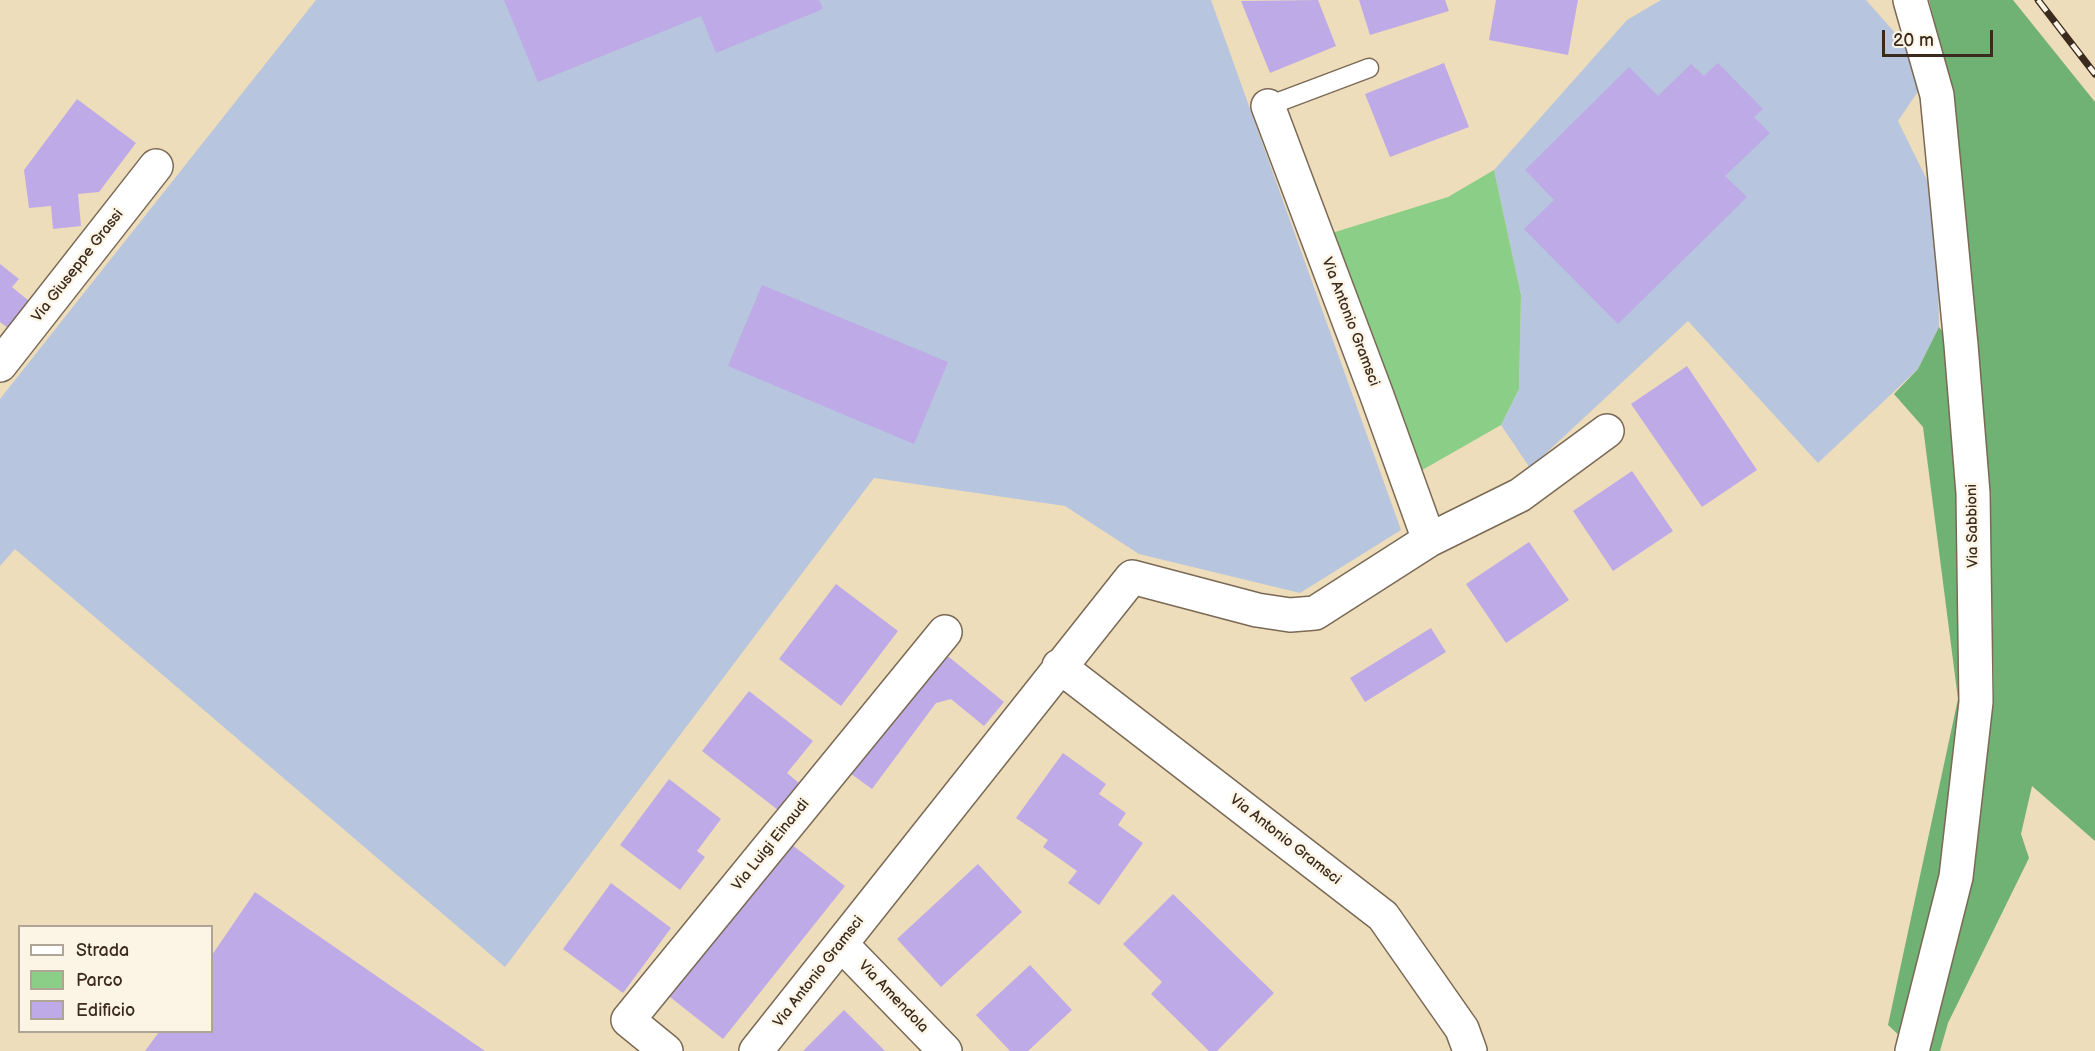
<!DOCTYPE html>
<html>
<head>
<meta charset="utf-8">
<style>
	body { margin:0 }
	#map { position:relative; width:2095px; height:1051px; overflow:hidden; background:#edb; font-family:"Balsamiq Sans",sans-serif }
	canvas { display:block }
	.legend { position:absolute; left:18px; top:925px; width:195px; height:108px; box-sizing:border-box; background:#fcf5e5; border:2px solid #afa495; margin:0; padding:8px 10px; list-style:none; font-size:18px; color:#3b2a1e }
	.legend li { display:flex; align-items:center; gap:12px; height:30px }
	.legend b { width:30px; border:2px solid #afa495 }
	.scale { position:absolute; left:1882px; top:30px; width:111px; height:27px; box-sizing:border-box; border:3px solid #3b2a1e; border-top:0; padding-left:8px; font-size:18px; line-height:21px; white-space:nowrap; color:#3b2a1e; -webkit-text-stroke:4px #fcf5e5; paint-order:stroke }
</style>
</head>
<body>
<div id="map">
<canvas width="2095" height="1051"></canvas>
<ul class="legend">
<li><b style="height:8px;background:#fff"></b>Strada</li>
<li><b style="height:16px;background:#8bce87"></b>Parco</li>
<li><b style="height:16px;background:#beaae6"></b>Edificio</li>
</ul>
<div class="scale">20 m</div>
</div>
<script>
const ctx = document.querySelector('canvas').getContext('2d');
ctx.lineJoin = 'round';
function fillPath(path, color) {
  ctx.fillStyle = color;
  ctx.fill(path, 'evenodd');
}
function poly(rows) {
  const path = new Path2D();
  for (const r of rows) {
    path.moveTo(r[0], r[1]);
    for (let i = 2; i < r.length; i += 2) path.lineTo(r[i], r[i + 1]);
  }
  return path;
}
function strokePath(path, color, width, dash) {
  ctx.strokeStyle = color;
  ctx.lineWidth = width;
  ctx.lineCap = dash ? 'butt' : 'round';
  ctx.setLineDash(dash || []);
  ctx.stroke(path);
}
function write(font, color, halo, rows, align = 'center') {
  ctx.font = font + ' "Balsamiq Sans",sans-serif';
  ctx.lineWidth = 5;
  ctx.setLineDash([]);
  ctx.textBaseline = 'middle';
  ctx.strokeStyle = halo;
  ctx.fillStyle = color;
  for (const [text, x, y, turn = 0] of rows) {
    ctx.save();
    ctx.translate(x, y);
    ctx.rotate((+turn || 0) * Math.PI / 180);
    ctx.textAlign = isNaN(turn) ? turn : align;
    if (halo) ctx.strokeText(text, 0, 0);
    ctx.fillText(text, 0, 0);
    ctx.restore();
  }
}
fillPath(poly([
	[316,0,1211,0,1401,530,1300,593,1139,554,1065,506,874,478,505,967,15,549,0,566,0,399],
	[1661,0,1866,0,1904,43,1923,84,1898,121,1932,190,1937,225,1939,327,1918,369,1818,463,1688,321,1530,468,1501,425,1519,389,1521,295,1494,170,1627,20]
]), '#b7c5de');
fillPath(poly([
	[1494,170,1521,295,1519,389,1501,425,1417,473,1332,233,1448,197]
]), '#8bce87');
fillPath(poly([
	[1929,0,2013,0,2095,102,2095,841,2032,786,2021,834,2029,858,1948,1023,1940,1051,1929,1051,1969,881,1994,696,1990,503,1955,103],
	[1939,327,1948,340,1962,491,1967,700,1944,878,1904,1040,1888,1025,1958,699,1923,427,1894,394,1918,369]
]), '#70b174');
fillPath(poly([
	[504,0,819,0,823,9,716,53,701,16,538,82],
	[1318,0,1336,46,1270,73,1241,1],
	[1359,0,1445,0,1449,11,1370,35],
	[1496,0,1578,0,1568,55,1489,40],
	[1444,63,1469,127,1390,157,1365,94],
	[1718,63,1763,109,1754,117,1770,133,1725,176,1747,197,1618,324,1524,229,1554,200,1525,170,1629,67,1658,96,1691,64,1704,76],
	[77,99,136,143,99,192,78,194,81,226,53,229,51,206,29,208,24,170],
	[0,264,19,279,12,287,29,301,8,328,0,322],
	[762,285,948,362,914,444,728,366],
	[1687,366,1757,470,1702,507,1631,404],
	[1632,471,1673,531,1613,571,1573,511],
	[1529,542,1569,600,1506,643,1466,584],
	[836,584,898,631,841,706,779,659],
	[1431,628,1446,652,1365,702,1350,678],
	[949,657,1004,702,984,726,951,699,936,703,872,789,847,771,930,659],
	[749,691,813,741,787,773,799,783,778,810,702,751],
	[1063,753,1106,784,1099,794,1126,813,1118,825,1143,843,1099,905,1068,883,1077,871,1043,847,1048,840,1016,818],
	[669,779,721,819,697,851,705,857,680,890,620,845],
	[791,844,845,886,723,1039,670,997],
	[978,864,1022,912,941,987,897,939],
	[611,883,671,928,623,993,563,949],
	[255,892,485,1051,145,1051,159,1032,212,1032,212,955],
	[1173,894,1274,993,1217,1051,1209,1051,1151,994,1162,982,1123,944],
	[1030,965,1072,1010,1028,1051,1010,1051,976,1015],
	[844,1010,885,1051,803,1051]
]), '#beaae6');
const service = poly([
	[1268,106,1369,68]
]);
const minor = poly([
	[1910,0,1937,95,1961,345,1973,493,1976,702,1956,877,1912,1051],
	[1268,106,1376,393,1429,540],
	[0,365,156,166],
	[1059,666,1383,916,1462,1029,1470,1051],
	[841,944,945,1051],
	[666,1051,628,1020,945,632],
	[756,1051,1132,577,1257,610,1290,615,1315,613,1429,540,1520,495,1607,431]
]);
strokePath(service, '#7a6955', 21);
strokePath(minor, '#7a6955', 36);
strokePath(service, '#fff', 18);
strokePath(minor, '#fff', 33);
const rail = poly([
	[2038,0,2095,74]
]);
strokePath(rail, '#3b2a1e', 7);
strokePath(rail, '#fcf5e5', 4.5, [14]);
write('15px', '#3b2a1e', '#fcf5e5', [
	["Via Giuseppe Grassi",78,266,-52],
	["Via Antonio Gramsci",1350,322,69],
	["Via Sabbioni",1973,526,-91],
	["Via Antonio Gramsci",1285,840,38],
	["Via Luigi Einaudi",771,845,-51],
	["Via Antonio Gramsci",819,972,-52],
	["Via Amendola",893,997,46]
]);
</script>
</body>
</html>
